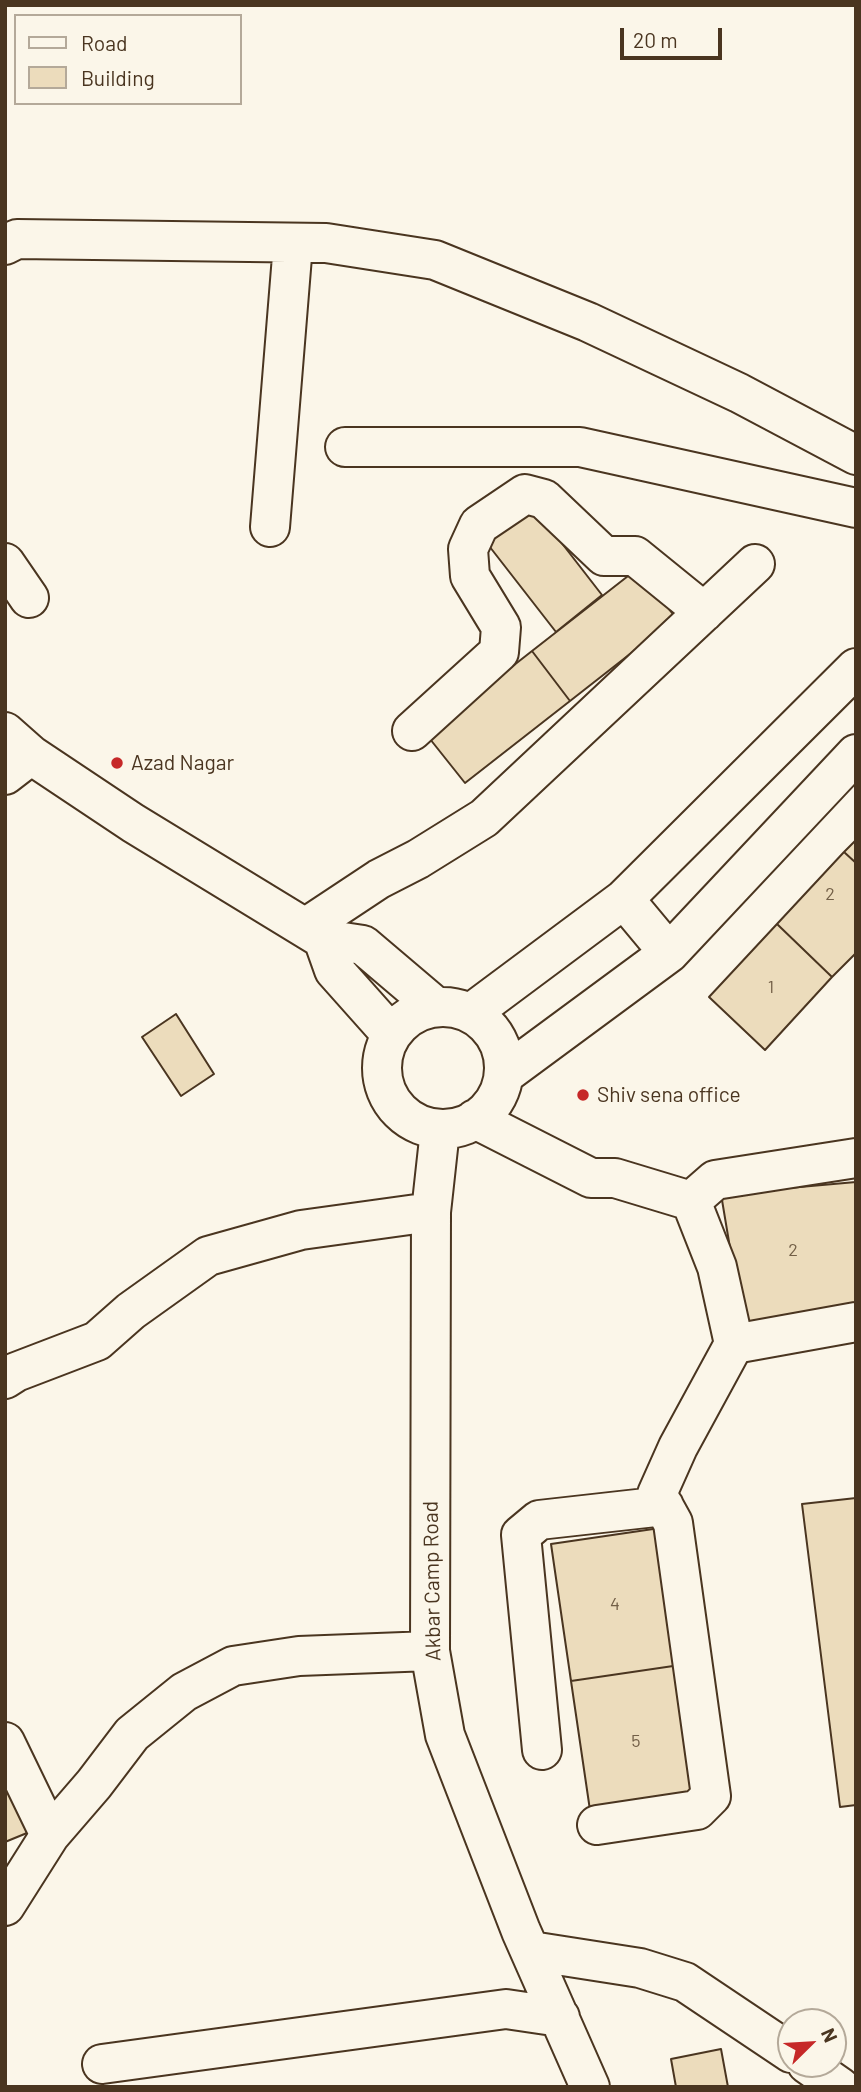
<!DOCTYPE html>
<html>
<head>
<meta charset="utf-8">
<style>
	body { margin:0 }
	#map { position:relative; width:861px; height:2092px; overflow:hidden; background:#fbf6e9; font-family:Barlow,sans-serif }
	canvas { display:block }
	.frame { position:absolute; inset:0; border:7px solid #4a3520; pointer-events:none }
	.legend { position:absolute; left:14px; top:14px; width:228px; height:91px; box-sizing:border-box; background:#fbf6e9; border:2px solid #b4a999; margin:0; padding:9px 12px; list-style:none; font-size:21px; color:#4a3520 }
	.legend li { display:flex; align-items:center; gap:14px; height:35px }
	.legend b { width:35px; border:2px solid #b4a999 }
	.north { position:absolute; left:777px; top:2008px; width:70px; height:70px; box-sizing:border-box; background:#fbf6e9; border:2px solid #b4a999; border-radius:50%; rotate:66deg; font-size:19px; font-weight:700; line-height:28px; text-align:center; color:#4a3520 }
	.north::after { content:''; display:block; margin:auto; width:24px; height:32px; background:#c62828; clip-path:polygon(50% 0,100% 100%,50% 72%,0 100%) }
	.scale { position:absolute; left:620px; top:28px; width:102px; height:32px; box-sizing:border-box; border:4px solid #4a3520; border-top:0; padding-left:9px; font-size:21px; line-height:24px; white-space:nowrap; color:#4a3520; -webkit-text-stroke:5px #fbf6e9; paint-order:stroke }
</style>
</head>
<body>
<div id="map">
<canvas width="861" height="2092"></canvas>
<div class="frame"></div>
<ul class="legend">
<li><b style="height:9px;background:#fbf6e9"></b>Road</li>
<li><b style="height:19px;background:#ecdcbc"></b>Building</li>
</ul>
<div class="north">N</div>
<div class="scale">20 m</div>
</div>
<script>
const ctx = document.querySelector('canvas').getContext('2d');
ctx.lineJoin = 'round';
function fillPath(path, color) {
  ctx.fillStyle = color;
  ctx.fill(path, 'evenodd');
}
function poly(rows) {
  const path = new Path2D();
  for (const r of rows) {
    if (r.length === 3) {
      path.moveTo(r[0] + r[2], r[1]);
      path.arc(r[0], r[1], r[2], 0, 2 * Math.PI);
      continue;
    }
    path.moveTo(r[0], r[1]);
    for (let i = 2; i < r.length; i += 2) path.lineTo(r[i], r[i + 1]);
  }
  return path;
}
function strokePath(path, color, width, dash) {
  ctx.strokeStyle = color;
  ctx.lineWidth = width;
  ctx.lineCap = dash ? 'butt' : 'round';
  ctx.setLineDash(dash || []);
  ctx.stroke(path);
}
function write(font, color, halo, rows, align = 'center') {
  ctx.font = font + ' Barlow,sans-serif';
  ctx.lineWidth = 5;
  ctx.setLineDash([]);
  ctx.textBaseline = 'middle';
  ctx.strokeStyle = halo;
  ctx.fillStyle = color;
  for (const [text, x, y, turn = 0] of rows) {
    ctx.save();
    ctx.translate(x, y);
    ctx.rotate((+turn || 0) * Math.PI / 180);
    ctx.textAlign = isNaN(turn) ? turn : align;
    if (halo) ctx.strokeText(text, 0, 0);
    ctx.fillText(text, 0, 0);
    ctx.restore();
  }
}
const building = poly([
	[533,506,602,595,556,632,486,542,533,506],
	[637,569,676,618,570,701,532,651,637,569],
	[532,651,570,701,465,783,426,734,532,651],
	[856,840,856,863,844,852,856,840],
	[844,852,856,863,856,953,832,977,777,924,844,852],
	[777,924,832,977,765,1050,709,997,777,924],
	[176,1014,214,1074,181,1096,142,1037,176,1014],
	[856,1182,856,1305,743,1326,721,1194,856,1182],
	[856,1498,856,1805,840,1807,802,1504,856,1498],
	[660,1528,680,1665,571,1681,551,1544,660,1528],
	[680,1665,701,1802,591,1817,571,1681,680,1665],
	[8,1785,27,1833,5,1842,5,1786,8,1785],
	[721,2049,728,2087,676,2087,671,2059,721,2049]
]);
fillPath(building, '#ecdcbc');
strokePath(building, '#4a3520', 2);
const minor = poly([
	[5,245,17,239,326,243,435,260,588,322,739,393,856,455],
	[345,447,580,447,856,508],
	[270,527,293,244],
	[5,563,29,598],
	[412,731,499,652,501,627,470,576,468,549,479,525,525,494,544,499,604,556,635,556,704,612],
	[5,732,31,755,133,823,323,939,363,945,436,1007],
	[5,775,31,755],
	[624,899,669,953],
	[305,928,379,879,418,859,484,818,755,564],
	[323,939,334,970,391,1034],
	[443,1068,61],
	[471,1013,624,899,856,668],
	[505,1074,669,953,856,754],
	[475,1119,591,1178,615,1178,691,1201,717,1267,734,1344,678,1447,657,1494,673,1523,711,1796,697,1810,597,1825],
	[440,1130,431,1212,430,1651,445,1735,521,1931,590,2087],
	[691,1201,715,1180,856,1158],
	[734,1344,856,1322],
	[5,1379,16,1372,97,1341,131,1311,208,1256,301,1230,431,1212],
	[5,1742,50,1835],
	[542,1750,521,1535,539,1520,664,1506],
	[5,1906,50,1835,94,1784,132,1734,184,1692,233,1666,299,1656,430,1651],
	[531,1951,640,1968,685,1982,791,2053],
	[102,2064,506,2009,560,2017],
	[807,2064,840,2087]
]);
strokePath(minor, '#4a3520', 42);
strokePath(minor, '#fbf6e9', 38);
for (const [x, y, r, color] of [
	[117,763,7,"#c62828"],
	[583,1095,7,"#c62828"]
]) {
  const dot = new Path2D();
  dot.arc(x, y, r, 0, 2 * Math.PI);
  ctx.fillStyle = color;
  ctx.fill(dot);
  strokePath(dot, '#fbf6e9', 2.5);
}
write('18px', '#725f47', null, [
	["2",830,894],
	["1",771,987],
	["2",793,1250],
	["4",615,1604],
	["5",636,1741]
]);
write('21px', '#4a3520', '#fbf6e9', [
	["Azad Nagar",131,763],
	["Shiv sena office",597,1095]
], 'left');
write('21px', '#4a3520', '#fbf6e9', [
	["Akbar Camp Road",432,1581,-91]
]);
</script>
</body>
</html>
